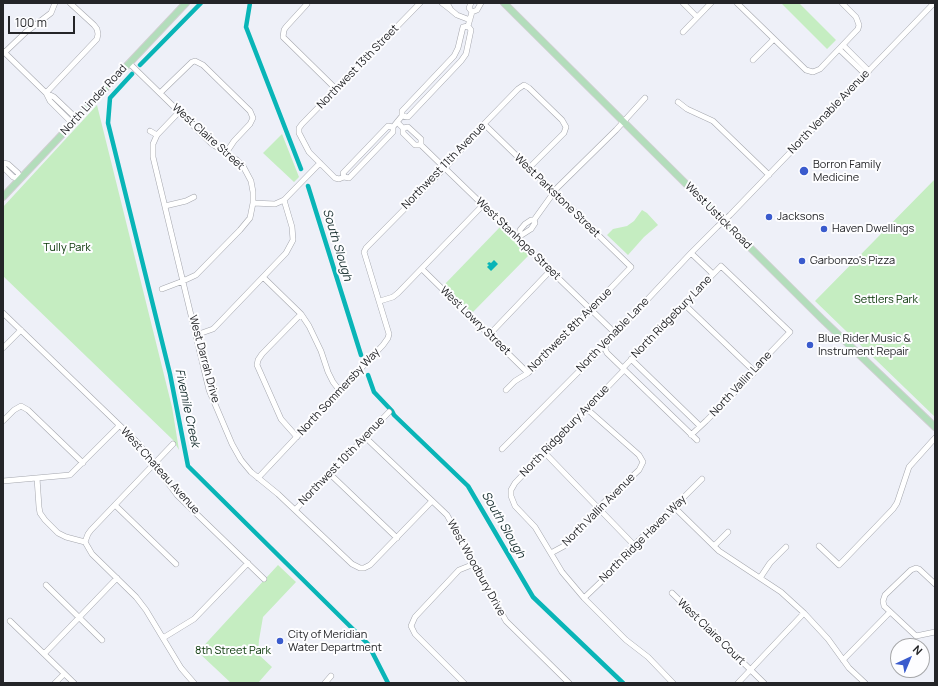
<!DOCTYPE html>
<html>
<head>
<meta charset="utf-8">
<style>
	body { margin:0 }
	#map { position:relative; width:938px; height:686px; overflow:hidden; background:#eef0f8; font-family:Manrope,sans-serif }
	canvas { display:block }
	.frame { position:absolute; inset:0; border:4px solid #242528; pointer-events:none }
	.north { position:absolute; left:890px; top:638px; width:40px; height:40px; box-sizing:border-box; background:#fdfdff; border:1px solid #a6a7a9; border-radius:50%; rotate:44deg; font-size:11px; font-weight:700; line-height:16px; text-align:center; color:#242528 }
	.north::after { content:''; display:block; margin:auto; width:14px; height:18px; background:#3a5bcd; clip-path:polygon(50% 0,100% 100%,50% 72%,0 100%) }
	.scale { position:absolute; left:8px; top:16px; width:67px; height:18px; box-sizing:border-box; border:2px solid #242528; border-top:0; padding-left:5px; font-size:12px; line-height:14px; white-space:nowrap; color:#242528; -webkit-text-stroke:3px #fdfdff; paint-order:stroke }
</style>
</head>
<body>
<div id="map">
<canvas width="938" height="686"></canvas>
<div class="frame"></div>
<div class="north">N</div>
<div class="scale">100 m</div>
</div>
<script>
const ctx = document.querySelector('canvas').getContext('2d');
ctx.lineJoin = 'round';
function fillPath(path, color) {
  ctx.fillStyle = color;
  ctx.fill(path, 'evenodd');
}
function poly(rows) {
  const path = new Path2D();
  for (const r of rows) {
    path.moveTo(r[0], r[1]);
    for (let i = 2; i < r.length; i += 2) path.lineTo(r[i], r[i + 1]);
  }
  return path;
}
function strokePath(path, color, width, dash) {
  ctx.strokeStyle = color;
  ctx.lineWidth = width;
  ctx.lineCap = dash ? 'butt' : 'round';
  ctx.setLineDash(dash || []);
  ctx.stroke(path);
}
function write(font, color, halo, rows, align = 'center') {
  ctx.font = font + ' Manrope,sans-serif';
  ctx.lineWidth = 4;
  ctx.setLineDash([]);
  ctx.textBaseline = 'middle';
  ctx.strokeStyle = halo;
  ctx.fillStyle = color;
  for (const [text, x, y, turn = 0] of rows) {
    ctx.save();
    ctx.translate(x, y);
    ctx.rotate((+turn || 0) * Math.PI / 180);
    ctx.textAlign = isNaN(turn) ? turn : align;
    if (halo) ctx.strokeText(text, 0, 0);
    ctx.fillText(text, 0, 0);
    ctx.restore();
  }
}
fillPath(poly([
	[781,3,799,3,836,40,827,49],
	[97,105,172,407,179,450,173,440,3,276,3,207],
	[282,134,299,177,294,182,263,153],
	[935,179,935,417,815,301],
	[642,210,647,213,658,225,644,237,628,255,607,235,613,229,627,226,634,221],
	[500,227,529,255,472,313,444,285],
	[278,565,296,582,263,617,259,640,258,654,272,667,258,683,231,683,198,652]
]), '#c5edc1');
fillPath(poly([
	[494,260,498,264,491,271,487,267,489,265,487,264,489,262,491,263]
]), '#09b5b7');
strokePath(poly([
	[250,3,246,27,301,169],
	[140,65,201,3],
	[132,74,110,98,108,123,170,374,188,466,368,644,388,683],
	[308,186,361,355],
	[368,375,374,392,392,411,394,415,468,486,533,597,623,683]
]), '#09b5b7', 4.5);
const minor = poly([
	[442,3,451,10,447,3],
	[683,3,697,17],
	[737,3,806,70,813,72,820,69,858,29,859,25,856,17,842,3],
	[307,4,286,27,284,30,283,37,336,89],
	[451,10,457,15,470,20],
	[472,12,477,10,481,3],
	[683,32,711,3],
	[843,45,869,71],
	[839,49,865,74],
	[3,51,46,93,97,39,98,34,97,29,94,25,70,3],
	[5,52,26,32,51,13,55,3],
	[753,60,774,39],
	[129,63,212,144,237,160,243,166,251,181,253,192,253,203,250,218,240,230,196,275,183,281,162,289],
	[160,93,192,62,195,61,203,65,250,111,253,118,250,124,234,141,226,153],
	[678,102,687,109,713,121,769,175],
	[179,112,157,135,153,144,153,157,209,390,232,444,241,460,251,472,278,494,352,564,360,568,364,568,370,565,432,501],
	[402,116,408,117,461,61,466,54,471,30,468,26,472,12,469,8,471,3],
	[397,122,403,128,403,133,415,145,421,145,421,139,408,127,403,128],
	[72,123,50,101,46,93,54,97,76,118],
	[484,124,631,267,538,364,528,373,515,381,506,390],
	[393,127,402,116,402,111,454,56,458,48,463,27,468,26],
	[150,131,157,135],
	[421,145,615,333],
	[3,163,8,164,18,173,20,179],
	[3,165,4,168,13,177,20,179],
	[344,177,343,173,388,126,393,127,393,132,349,178,344,177,339,179,335,178,309,152,299,133,299,128,302,124,420,3],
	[253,203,275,204,284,200,320,163],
	[165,206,186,201,194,197],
	[519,236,520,230,525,224,531,220,534,220],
	[517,238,531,229,535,223,534,220,557,188,616,130,645,98],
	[691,253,713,274],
	[422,269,528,373],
	[263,277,301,314,309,326,321,351,328,372,333,382,340,391],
	[380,301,393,297,398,293,483,205],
	[684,304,755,372],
	[3,313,139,444,177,495,264,579],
	[196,335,213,329,217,325,286,253,293,240,292,227,284,200],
	[489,335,550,271],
	[606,344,605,349,607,353,697,440],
	[3,348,21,330],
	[631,359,700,426],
	[623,368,721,266,790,332,764,359,755,372,706,421,691,435],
	[624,370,515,483,511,490,511,496,515,506,535,527,562,572,584,598,626,640,648,657,673,683],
	[3,421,14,410,21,406,28,410,83,463],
	[297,437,281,419,257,365,258,360,262,354,301,314],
	[365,437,447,515,506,621,569,683],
	[502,449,600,350,691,253,717,227,730,215,934,3],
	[544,452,634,545],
	[330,474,397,538],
	[37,478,39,507,40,513,45,520,58,533,66,537,85,542,92,554,136,597,146,610,181,668,194,683],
	[258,478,383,345,388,338,389,334,364,252,366,248,445,168,484,124,518,89,524,85,529,88,562,120,566,127,564,133,529,168],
	[3,481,70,475,119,426],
	[115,505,176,564],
	[674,507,719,551,781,592,804,613,828,639,849,668,865,683],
	[295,510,389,412],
	[85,542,88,534,91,530,173,444],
	[714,546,728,532],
	[819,546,839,565,845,559,893,509,897,503,909,467,935,438],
	[551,553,564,546,572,538,599,507,639,470,643,462,639,455,587,409],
	[760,578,770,563,786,547],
	[935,584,919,569,916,568,911,570,885,595,883,601,884,606,916,636,935,632],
	[46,585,102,640],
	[672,593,764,683],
	[584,598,605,578,634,545,674,507,702,479],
	[10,621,74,683],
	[163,638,194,619,248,563],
	[44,654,117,578],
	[843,660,890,612],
	[55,683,64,674],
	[325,683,331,676],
	[464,683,415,634,411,626,415,617,459,570,474,564],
	[738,683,804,613]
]);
const major = poly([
	[504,3,822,319,935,427],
	[3,197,186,3]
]);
strokePath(minor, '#a4a6ad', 6);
strokePath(major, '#cfcfd0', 8);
strokePath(minor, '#fff', 5);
strokePath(major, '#b3ddbb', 6);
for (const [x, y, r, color] of [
	[804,171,5,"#3a5bcd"],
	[769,217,4,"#3a5bcd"],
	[824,229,4,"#3a5bcd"],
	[802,261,4,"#3a5bcd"],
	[810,345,4,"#3a5bcd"],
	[280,641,4,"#3a5bcd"]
]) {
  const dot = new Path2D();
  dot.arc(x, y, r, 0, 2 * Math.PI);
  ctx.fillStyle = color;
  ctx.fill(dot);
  strokePath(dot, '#fdfdff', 1.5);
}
write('11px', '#242528', '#fdfdff', [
	["Northwest 13th Street",358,67,-46],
	["North Linder Road",94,100,-47],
	["North Venable Avenue",829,112,-46],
	["West Claire Street",208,137,42],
	["Northwest 11th Avenue",444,166,-46],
	["West Parkstone Street",557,196,44],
	["West Ustick Road",718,216,45],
	["West Stanhope Street",518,239,44],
	["North Ridgebury Lane",672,317,-46],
	["West Lowry Street",475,321,44],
	["Northwest 8th Avenue",570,330,-45],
	["North Venable Lane",613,335,-46],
	["West Darrah Drive",204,359,75],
	["North Vallin Lane",741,384,-47],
	["North Sommersby Way",339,392,-47],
	["North Ridgebury Avenue",565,431,-46],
	["Northwest 10th Avenue",342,461,-46],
	["West Chateau Avenue",160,471,48],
	["North Vallin Avenue",599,510,-45],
	["North Ridge Haven Way",643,539,-45],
	["West Woodbury Drive",476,568,61],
	["West Claire Court",711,632,44]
]);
write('11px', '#242528', '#fdfdff', [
	["Borron Family",813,165],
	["Medicine",813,178],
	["Jacksons",777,217],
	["Haven Dwellings",832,229],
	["Garbonzo's Pizza",810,261],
	["Blue Rider Music &",818,339],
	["Instrument Repair",818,352],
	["City of Meridian",288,635],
	["Water Department",288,648]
], 'left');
write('11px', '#053303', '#fdfdff', [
	["Tully Park",67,248],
	["Settlers Park",886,300],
	["8th Street Park",233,651]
]);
write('italic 12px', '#193030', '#fdfdff', [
	["South Slough",337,245,73],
	["Fivemile Creek",187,408,78],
	["South Slough",503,525,60]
]);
</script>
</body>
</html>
